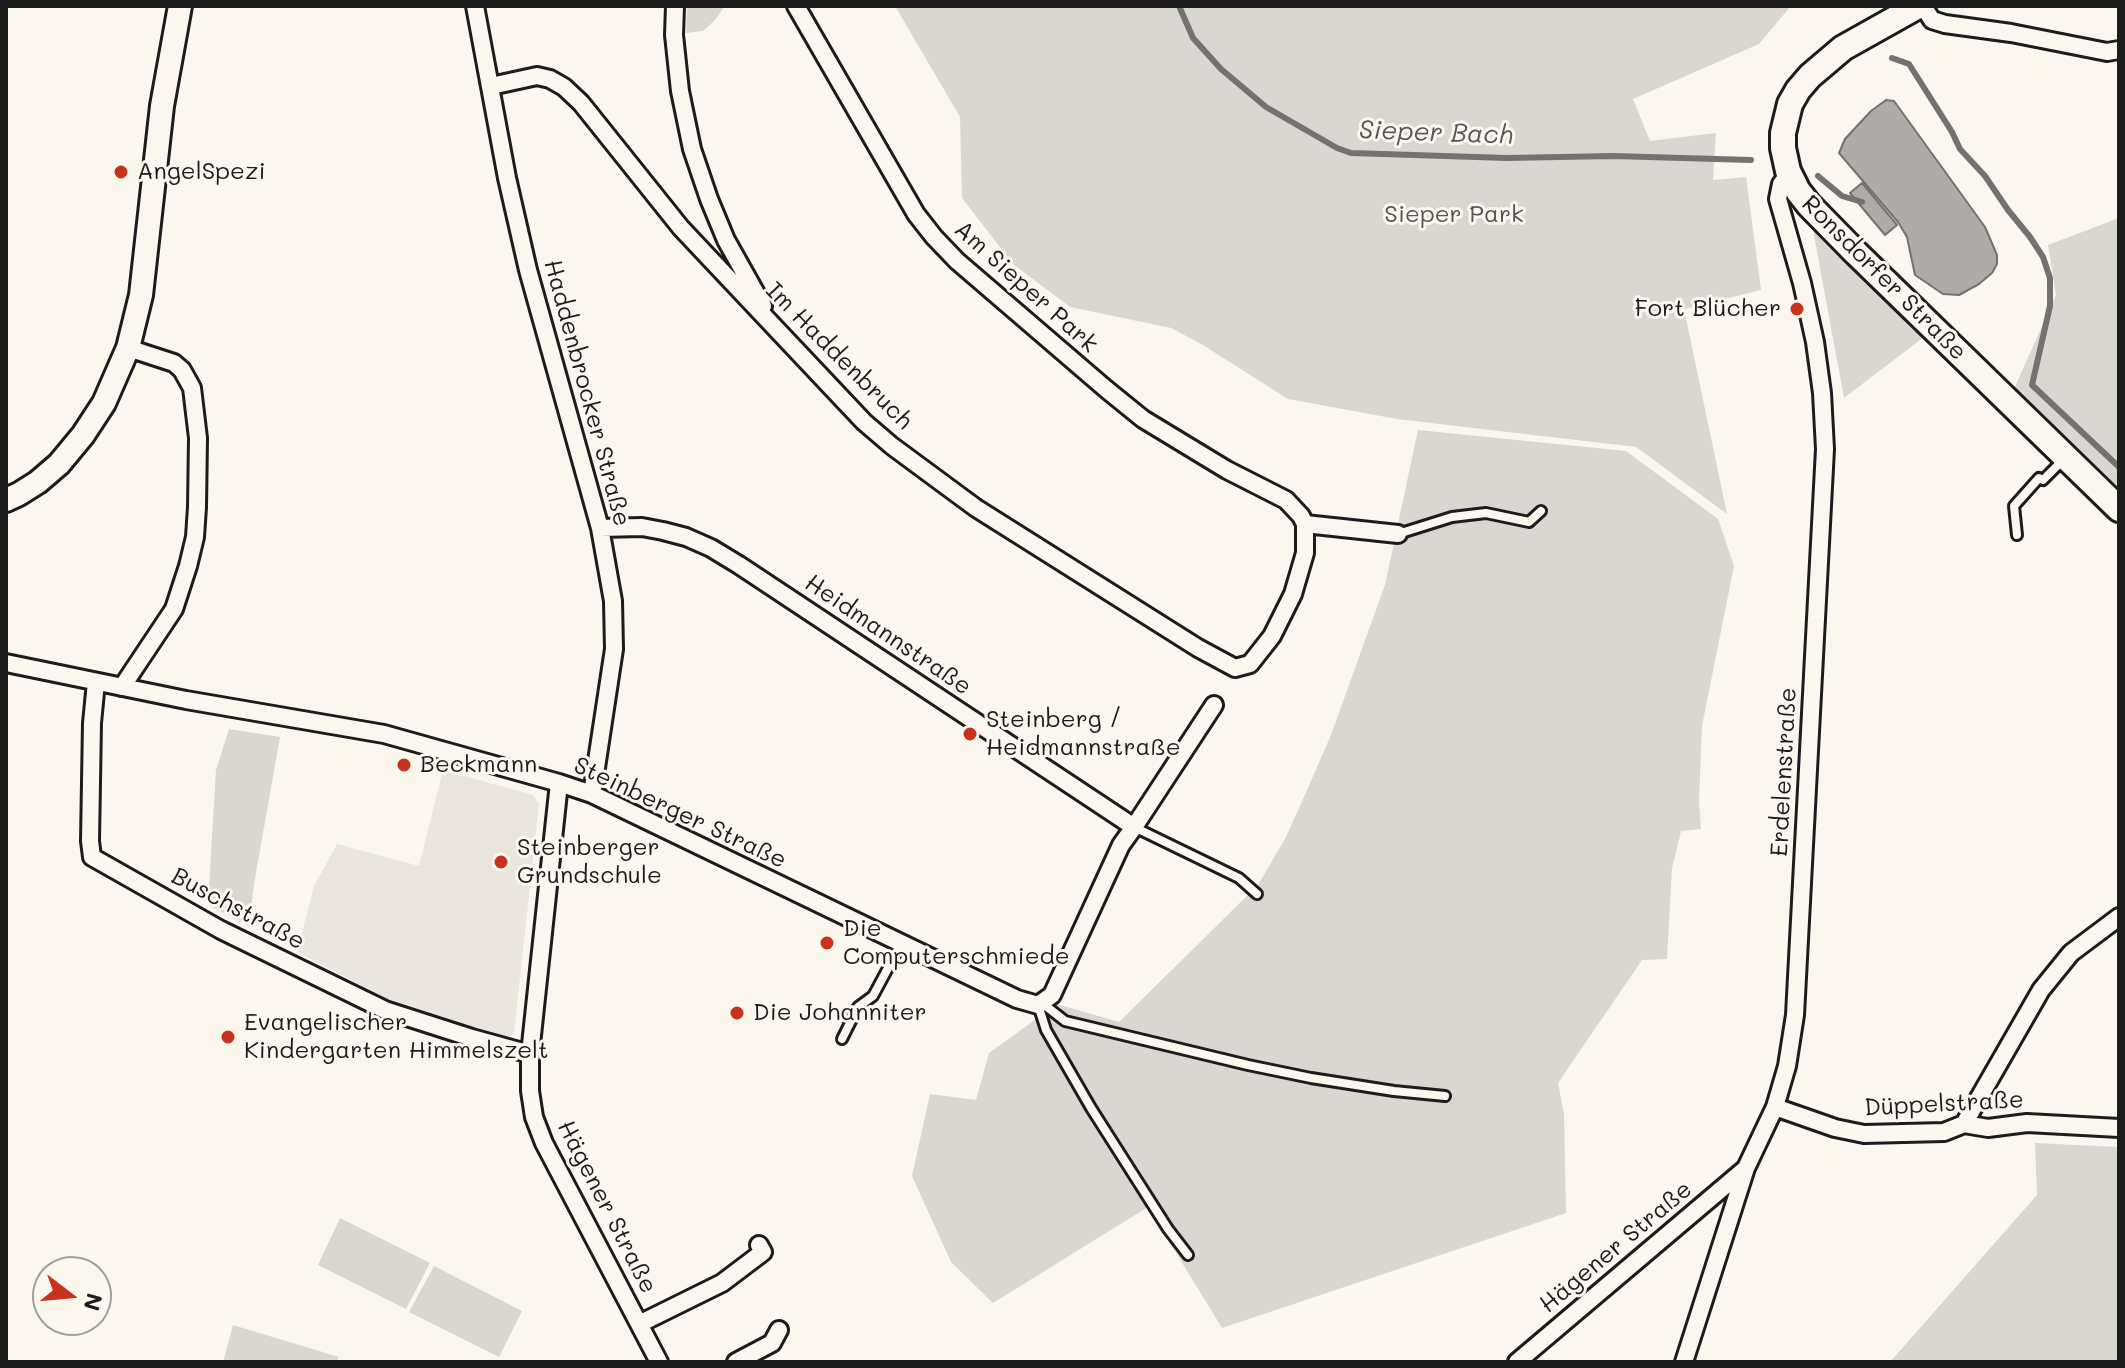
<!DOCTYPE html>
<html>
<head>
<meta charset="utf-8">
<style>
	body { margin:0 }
	#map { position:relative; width:2125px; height:1368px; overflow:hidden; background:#fbf7ec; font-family:Mali,sans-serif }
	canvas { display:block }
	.frame { position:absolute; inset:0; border:8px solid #1c1c1c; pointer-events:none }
	.north { position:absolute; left:32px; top:1256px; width:80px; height:80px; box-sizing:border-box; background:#fbf7ec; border:2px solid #a29f99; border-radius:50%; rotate:106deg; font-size:22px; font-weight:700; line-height:32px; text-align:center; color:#1c1c1c }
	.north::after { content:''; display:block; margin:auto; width:28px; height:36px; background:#c8321e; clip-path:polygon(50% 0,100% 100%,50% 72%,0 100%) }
</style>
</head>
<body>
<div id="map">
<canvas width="2125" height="1368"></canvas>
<div class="frame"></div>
<div class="north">N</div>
</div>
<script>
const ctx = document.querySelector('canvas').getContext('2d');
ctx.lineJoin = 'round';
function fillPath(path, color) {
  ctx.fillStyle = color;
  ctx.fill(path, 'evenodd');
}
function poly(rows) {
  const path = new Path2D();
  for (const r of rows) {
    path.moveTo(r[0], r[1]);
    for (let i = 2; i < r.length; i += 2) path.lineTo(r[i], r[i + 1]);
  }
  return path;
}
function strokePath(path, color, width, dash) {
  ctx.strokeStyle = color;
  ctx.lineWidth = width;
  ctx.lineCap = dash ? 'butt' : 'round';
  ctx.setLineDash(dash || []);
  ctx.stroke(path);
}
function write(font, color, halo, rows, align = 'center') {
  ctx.font = font + ' Mali,sans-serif';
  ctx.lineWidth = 6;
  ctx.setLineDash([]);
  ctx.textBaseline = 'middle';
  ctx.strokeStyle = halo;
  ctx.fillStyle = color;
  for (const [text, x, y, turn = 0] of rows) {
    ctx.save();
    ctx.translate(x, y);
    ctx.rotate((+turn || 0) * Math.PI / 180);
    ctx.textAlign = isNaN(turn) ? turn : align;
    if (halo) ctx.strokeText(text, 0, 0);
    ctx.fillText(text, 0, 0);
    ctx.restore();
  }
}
fillPath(poly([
	[443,770,533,795,539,804,514,1033,507,1038,386,998,297,952,314,886,337,844,419,866]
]), '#eae6dc');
fillPath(poly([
	[687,6,725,6,715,20,703,31,686,33],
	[895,6,1791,6,1759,44,1633,99,1650,141,1716,133,1713,180,1746,177,1761,290,1684,309,1727,514,1636,447,1397,419,1288,399,1203,345,1171,328,1070,307,1013,264,962,198,960,117],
	[2119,218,2119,492,2013,391,2056,295,2048,245],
	[1813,230,1924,337,1844,398],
	[1418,430,1626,451,1718,519,1734,566,1702,726,1699,802,1701,829,1681,831,1672,868,1667,959,1642,960,1558,1083,1564,1114,1566,1213,1222,1328,1148,1207,993,1303,951,1262,912,1176,930,1094,976,1100,989,1053,1057,1004,1119,1022,1258,885,1286,837,1304,797,1331,735,1355,668,1385,585],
	[229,729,280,737,254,884,249,926,208,905,216,770],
	[2035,1143,2119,1147,2119,1362,1890,1362,2037,1195],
	[340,1218,430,1263,406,1309,318,1265],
	[434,1266,522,1311,499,1357,409,1312],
	[233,1325,339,1357,336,1362,223,1362]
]), '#dad7ce');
const water = poly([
	[1886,100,1894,101,1985,227,1997,255,1997,264,1992,273,1979,284,1959,295,1943,294,1915,275,1907,237,1898,222,1839,153,1845,139,1871,111,1886,100],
	[1862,183,1897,225,1885,235,1850,193,1862,183]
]);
fillPath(water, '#afaca5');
strokePath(water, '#74726e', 2);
strokePath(poly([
	[1179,6,1193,38,1221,69,1266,107,1337,148,1351,153,1507,158,1613,156,1751,160],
	[1892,58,1909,64,1952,132,1960,149,1985,176,2008,210,2030,237,2043,257,2050,278,2050,306,2032,385,2119,467],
	[1818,176,1842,196,1862,202]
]), '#74726e', 6);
const service = poly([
	[1398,534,1452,517,1486,513,1529,522,1541,511],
	[2017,535,2014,506,2039,478,2043,480,2065,458],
	[1134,827,1239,878,1257,894],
	[1042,1003,1065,1021,1248,1065,1311,1078,1394,1091,1445,1096],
	[1038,1005,1046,1030,1091,1108,1168,1229,1188,1255],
	[842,1039,858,1007,873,996,901,944]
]);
const minor = poly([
	[475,6,507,178,528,270,600,528,613,601,614,649,592,794],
	[675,6,674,35,680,91,692,149,709,199,726,240,763,306],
	[1923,6,1932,20,1945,24,2011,33,2107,52,2119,50],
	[491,86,537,76,550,79,564,87,581,103,681,228,864,422,892,446,976,508,1198,648,1235,668,1250,664,1272,636,1293,594,1305,553,1305,524,1301,516,1286,500,1227,470,1143,419,1106,389,957,261,934,237,916,214,796,6],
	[1305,524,1398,534],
	[6,663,186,700,384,734,559,783,592,794,1017,999,1038,1005,1052,995,1121,845,1134,827,739,565,711,548,686,537,663,531,642,527,600,528],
	[96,682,92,723,90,841,92,857,221,930,385,1010,472,1038,530,1054],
	[122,687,174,609,188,566,195,537,197,507,198,438,192,388,182,370,174,363,128,348],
	[559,783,530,1054,530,1091,534,1117,544,1143,659,1362],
	[1134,827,1214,705],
	[1775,1107,1835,1128,1864,1134,1944,1132,1964,1124,1988,1128,2027,1123,2119,1128],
	[1964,1124,2041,990,2071,953,2119,917],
	[639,1324,722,1283,763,1252,759,1245],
	[736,1362,772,1343,779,1330],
	[1517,1362,1745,1169],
	[1684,1362,1746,1168,1775,1107,1787,1066,1795,1015,1825,449,1822,393,1815,342,1802,283,1778,199,1781,184,1789,174]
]);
const tertiary = poly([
	[6,500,19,494,38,482,59,464,83,435,104,403,128,348,141,295,162,106,180,6]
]);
const secondary = poly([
	[1918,6,1843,48,1810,76,1798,90,1790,104,1783,133,1783,148,1788,171,1798,191,1809,205,1856,253,2119,509]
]);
strokePath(service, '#1c1c1c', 14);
strokePath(minor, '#1c1c1c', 22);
strokePath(tertiary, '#1c1c1c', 28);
strokePath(secondary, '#1c1c1c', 30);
strokePath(service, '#fbf7ec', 8);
strokePath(minor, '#fbf7ec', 16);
strokePath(tertiary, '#fbf7ec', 22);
strokePath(secondary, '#fbf7ec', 24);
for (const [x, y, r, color] of [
	[121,172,8,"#c8321e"],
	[1797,309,8,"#c8321e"],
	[970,734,8,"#c8321e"],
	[404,765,8,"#c8321e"],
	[501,862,8,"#c8321e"],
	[827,943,8,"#c8321e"],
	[737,1013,8,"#c8321e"],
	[228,1037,8,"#c8321e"]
]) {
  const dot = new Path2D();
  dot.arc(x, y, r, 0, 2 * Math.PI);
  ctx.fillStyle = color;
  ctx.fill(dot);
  strokePath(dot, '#fbf7ec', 3);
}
write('24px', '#1c1c1c', '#fbf7ec', [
	["AngelSpezi",137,172],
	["Fort Blücher",1781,309,"right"],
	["Steinberg /",986,720],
	["Heidmannstraße",986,748],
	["Beckmann",420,765],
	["Steinberger",517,848],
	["Grundschule",517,876],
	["Die",843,929],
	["Computerschmiede",843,957],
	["Die Johanniter",753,1013],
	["Evangelischer",244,1023],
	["Kindergarten Himmelszelt",244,1051]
], 'left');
write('24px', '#555451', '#fbf7ec', [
	["Sieper Park",1454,215]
]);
write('24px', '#1c1c1c', '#fbf7ec', [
	["Ronsdorfer Straße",1884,278,45],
	["Am Sieper Park",1026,287,42],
	["Im Haddenbruch",839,356,45],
	["Haddenbrocker Straße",587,393,75],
	["Heidmannstraße",888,635,34],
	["Erdelenstraße",1784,772,-87],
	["Steinberger Straße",680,813,25],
	["Buschstraße",238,909,28],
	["Düppelstraße",1944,1104,-3],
	["Hägener Straße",607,1207,63],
	["Hägener Straße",1616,1247,-40]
]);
write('italic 26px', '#575653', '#fbf7ec', [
	["Sieper Bach",1436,133,2]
]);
</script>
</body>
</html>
